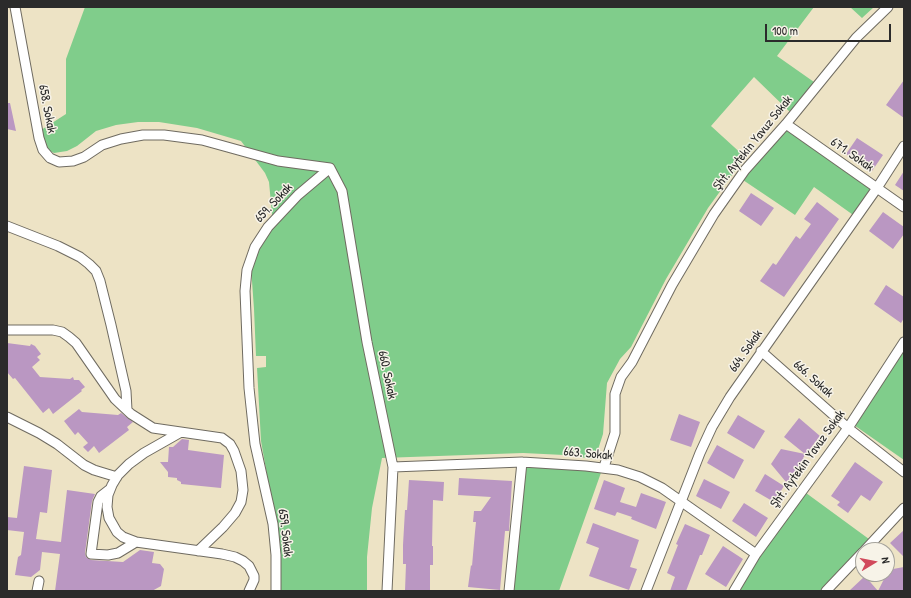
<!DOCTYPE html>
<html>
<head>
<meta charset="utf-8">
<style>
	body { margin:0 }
	#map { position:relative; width:911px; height:598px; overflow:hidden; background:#ede3c5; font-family:"Patrick Hand",sans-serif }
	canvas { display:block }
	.frame { position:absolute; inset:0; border:8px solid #2b2b2b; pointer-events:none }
	.north { position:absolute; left:855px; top:542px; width:40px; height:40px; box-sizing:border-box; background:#f7f3e8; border:1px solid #a5a39c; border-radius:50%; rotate:80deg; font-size:11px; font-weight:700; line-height:16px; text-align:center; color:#2b2b2b }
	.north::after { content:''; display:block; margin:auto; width:14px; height:18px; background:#d1495b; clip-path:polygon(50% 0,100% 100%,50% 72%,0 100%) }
	.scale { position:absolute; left:765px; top:24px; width:126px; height:18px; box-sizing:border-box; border:2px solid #2b2b2b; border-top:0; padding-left:5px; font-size:12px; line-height:14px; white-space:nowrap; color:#2b2b2b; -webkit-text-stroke:3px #f7f3e8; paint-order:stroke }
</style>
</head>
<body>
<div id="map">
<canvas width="911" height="598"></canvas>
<div class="frame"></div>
<div class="north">N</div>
<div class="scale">100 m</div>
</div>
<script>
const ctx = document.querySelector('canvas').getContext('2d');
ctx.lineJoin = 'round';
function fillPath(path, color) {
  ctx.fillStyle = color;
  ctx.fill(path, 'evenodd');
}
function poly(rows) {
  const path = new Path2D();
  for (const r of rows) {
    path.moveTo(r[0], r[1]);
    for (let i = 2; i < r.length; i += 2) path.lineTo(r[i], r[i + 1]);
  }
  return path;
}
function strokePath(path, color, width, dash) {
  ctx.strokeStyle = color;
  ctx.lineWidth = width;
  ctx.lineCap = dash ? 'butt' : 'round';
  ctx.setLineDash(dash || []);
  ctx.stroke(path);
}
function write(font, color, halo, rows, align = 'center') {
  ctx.font = font + ' "Patrick Hand",sans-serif';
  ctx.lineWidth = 3;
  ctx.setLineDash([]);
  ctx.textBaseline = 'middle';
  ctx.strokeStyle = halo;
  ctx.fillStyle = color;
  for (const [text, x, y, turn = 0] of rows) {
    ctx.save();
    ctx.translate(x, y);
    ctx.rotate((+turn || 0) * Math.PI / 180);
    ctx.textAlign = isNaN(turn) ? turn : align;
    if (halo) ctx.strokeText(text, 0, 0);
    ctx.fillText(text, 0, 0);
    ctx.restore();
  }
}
fillPath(poly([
	[85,7,814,7,777,56,814,82,791,113,754,77,711,126,745,157,708,208,666,279,631,347,620,359,607,383,603,434,595,459,564,455,523,453,382,458,372,508,367,557,367,591,279,591,269,486,261,441,257,368,266,367,266,356,256,356,254,309,251,267,252,259,273,225,269,182,265,173,241,141,197,128,159,122,138,122,116,125,96,131,77,146,67,151,54,153,46,149,38,132,66,114,66,59],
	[850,7,874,7,862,18],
	[786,124,877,188,856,217,814,187,795,215,740,178],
	[904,341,904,460,851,423],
	[522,462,603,467,559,591,509,591],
	[802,490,873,542,826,591,734,591]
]), '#80cd8b');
fillPath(poly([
	[904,80,904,118,886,105],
	[7,103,10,103,16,131,7,129],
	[857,138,883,155,872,171,846,154],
	[904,171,904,191,895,185],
	[751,193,774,208,761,226,739,211],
	[817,202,839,219,784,297,760,281,773,263,776,265,796,236,800,239,811,224,804,219],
	[883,212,904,227,904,234,893,249,869,231],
	[886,285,904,297,904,318,901,323,874,304],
	[7,343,30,346,31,344,35,346,41,354,37,357,40,360,32,367,40,377,70,379,73,377,74,380,79,380,85,387,81,390,82,391,53,414,49,408,43,413,15,378,13,379,7,372],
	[79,409,82,412,118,415,121,413,133,422,127,427,129,430,99,453,94,446,88,452,83,447,88,443,78,432,75,435,64,421],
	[679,414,700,422,691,447,670,440],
	[738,415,765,431,754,449,727,433],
	[799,418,820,436,803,458,807,461,791,484,787,481,786,482,771,464,781,449,805,454,784,437],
	[182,439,189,440,188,450,224,455,221,488,181,484,181,482,177,480,177,478,168,477,168,472,160,462,168,462,169,447,173,447],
	[717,445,744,460,734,479,707,463],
	[855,462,883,482,870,501,861,495,848,513,837,505,840,502,831,496],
	[24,466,52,470,47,513,40,512,36,539,61,542,67,490,95,494,92,501,85,553,86,557,91,560,123,562,140,550,154,552,152,563,160,564,164,569,161,586,152,591,55,591,60,554,42,552,40,570,31,577,15,575,18,557,21,555,24,532,7,530,7,517,17,518],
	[765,474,784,486,774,502,755,491],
	[459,478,512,481,509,531,505,531,500,590,468,587,471,565,472,566,475,532,476,522,473,522,474,511,481,511,491,497,458,495],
	[704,479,730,492,721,509,696,496],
	[409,480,444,482,443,501,433,500,432,546,433,546,433,565,430,565,430,591,405,591,406,564,403,564,403,545,405,510,407,510],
	[604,480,625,488,620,502,636,507,641,493,666,502,656,529,631,519,632,517,617,512,615,516,594,509],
	[744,503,768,518,756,537,732,521],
	[593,523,639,540,630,567,637,569,629,590,589,576,599,548,586,543],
	[685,524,710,535,702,555,700,555,686,591,670,591,675,577,667,573,678,545,676,544],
	[904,530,904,557,890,543],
	[723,546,743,559,726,587,705,574],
	[887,566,893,569,904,567,904,591,878,591,885,577,884,574,887,574],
	[865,576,878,591,849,591]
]), '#ba97c2');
const minor = poly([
	[15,7,39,138,43,150,50,158,59,162,73,161,84,157,102,145,121,139,143,135,164,135,202,140,278,161,330,168],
	[786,124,904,207],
	[330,168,342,191,367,342,393,467,387,591],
	[7,226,58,246,80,257,89,264,96,271,100,281,111,325,126,391,127,410],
	[7,330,53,330,62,332,69,337,76,343,115,399,131,414,153,428,222,438,230,444,234,451,241,471,243,490,241,502,235,513,223,527,198,551],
	[761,351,848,428,904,472],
	[7,417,39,433,57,444,84,465,94,470,117,477],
	[181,432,144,453,129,464,118,475,112,485,108,495,107,507,109,518,117,532,123,537,136,542,222,554,235,557,243,561,249,566,254,576,254,580,249,591],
	[393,467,522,462,586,466,618,470,640,477,662,488,756,554],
	[604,467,615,433,615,394,621,377,632,362,672,285,714,214,745,170,786,124,856,38,888,7],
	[110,489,101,496,98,502,91,554,108,555,118,553,136,542],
	[865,550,904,508],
	[37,591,39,581],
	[276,591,276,555,273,524,255,444,249,388,245,291,247,270,255,247,268,227,298,195,330,168],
	[509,591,522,462],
	[646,591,700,453,712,427,730,397,877,188,904,146],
	[734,591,756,554,848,428,904,342],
	[826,591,863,552]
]);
strokePath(minor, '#6f6b61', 11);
strokePath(minor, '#fff', 9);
write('13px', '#2b2b2b', '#f7f3e8', [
	["658. Sokak",47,109,79],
	["Şht. Aytekin Yavuz Sokak",753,143,-51],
	["671. Sokak",852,155,35],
	["659. Sokak",274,203,-47],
	["664. Sokak",746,351,-55],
	["660. Sokak",387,375,78],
	["666. Sokak",813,379,42],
	["663. Sokak",588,454,5],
	["Şht. Aytekin Yavuz Sokak",808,459,-54],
	["659. Sokak",285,533,83]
]);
</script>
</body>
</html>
